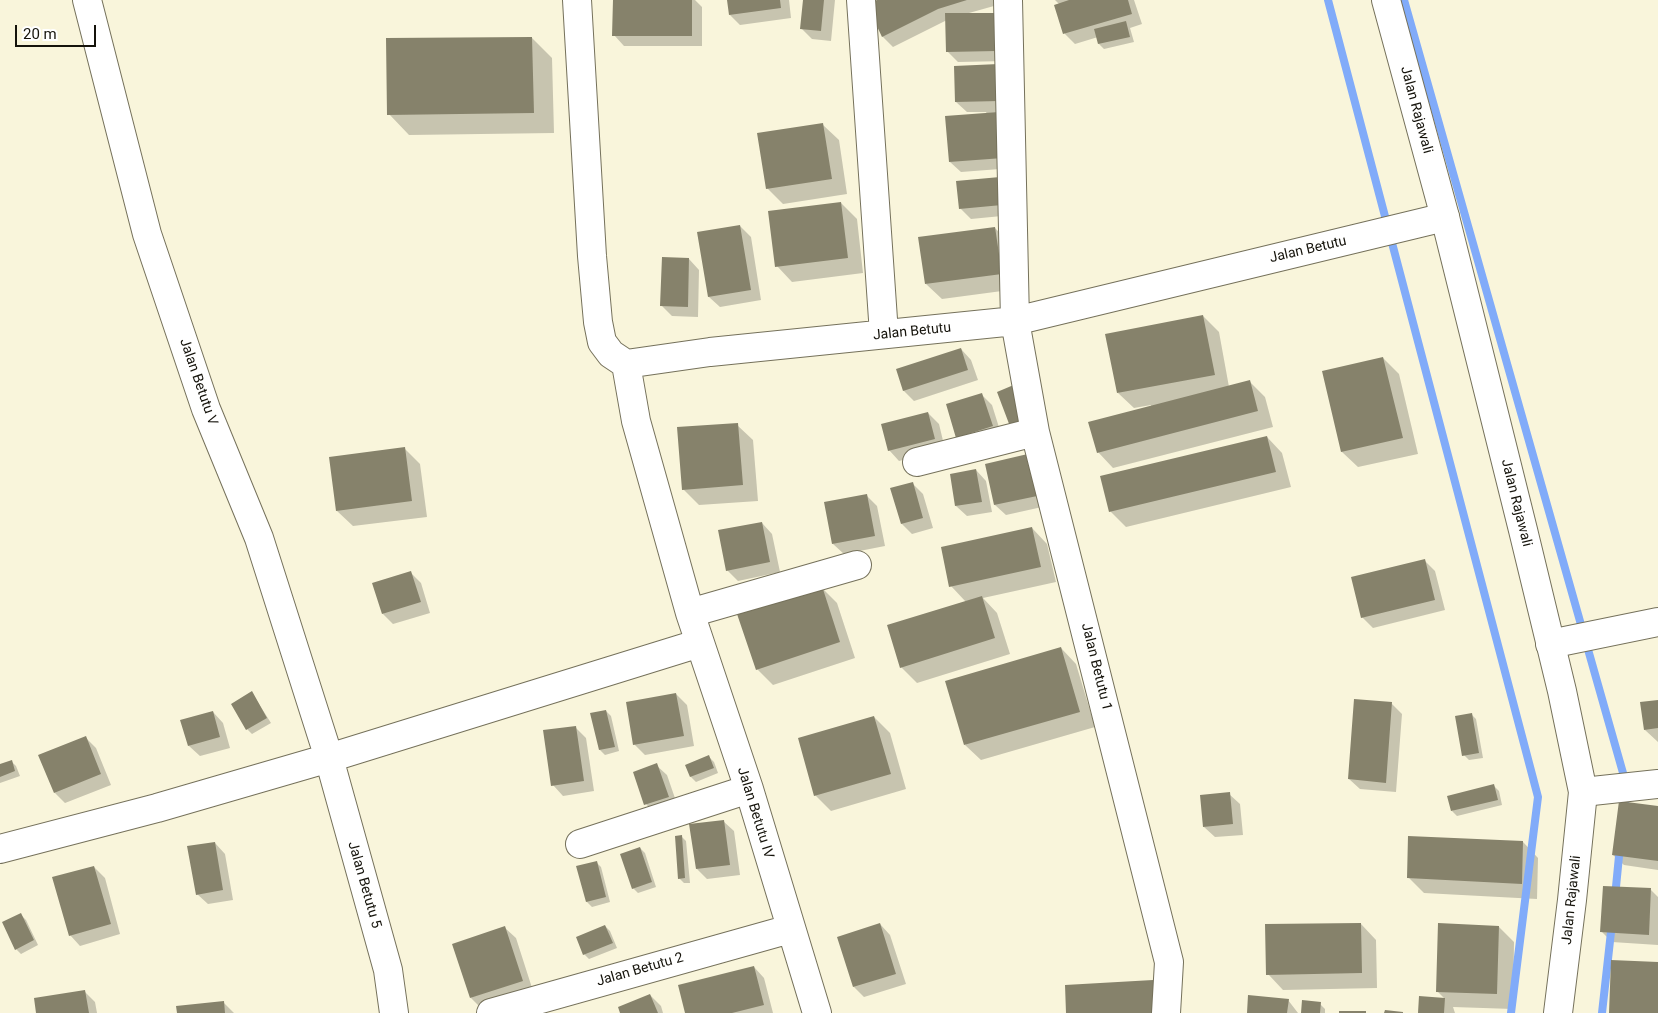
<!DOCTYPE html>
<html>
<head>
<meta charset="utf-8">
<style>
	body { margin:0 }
	#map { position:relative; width:1658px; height:1013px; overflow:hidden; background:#f9f5db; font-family:Roboto,sans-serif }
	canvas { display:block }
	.scale { position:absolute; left:15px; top:25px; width:81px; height:22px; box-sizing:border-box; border:2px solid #15130b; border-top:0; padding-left:6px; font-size:15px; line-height:18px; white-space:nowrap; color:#15130b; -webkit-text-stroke:4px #fff; paint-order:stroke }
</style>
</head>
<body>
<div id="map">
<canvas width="1658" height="1013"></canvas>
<div class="scale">20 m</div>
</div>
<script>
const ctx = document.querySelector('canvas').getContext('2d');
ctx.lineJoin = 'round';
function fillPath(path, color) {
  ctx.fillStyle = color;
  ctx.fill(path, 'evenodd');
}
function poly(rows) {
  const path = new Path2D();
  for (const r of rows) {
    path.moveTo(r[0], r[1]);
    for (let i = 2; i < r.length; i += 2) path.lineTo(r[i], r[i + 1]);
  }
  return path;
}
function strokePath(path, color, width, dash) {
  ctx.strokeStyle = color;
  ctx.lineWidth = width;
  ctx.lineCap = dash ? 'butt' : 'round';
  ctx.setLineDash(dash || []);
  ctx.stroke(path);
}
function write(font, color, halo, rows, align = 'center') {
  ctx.font = font + ' Roboto,sans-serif';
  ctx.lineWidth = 4;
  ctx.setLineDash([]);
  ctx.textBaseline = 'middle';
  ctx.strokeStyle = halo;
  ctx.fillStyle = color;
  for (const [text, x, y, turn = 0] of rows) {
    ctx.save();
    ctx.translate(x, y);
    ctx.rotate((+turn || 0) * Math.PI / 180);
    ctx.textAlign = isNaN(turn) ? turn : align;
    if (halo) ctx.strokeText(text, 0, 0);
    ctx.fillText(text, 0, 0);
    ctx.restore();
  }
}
fillPath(poly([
	[614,0,695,0,702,7,702,46,624,46,614,35],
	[728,0,789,0,791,18,740,25,730,15],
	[804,0,835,0,831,41,812,39,801,28],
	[879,0,1000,0,1001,4,969,13,1007,61,958,62,947,51,947,20,893,47,883,37,868,5],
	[1055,0,1134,0,1142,24,1130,28,1134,42,1104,49,1099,44,1098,37,1075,44,1065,34,1056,5,1059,4],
	[532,38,552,58,554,133,409,135,389,114],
	[955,67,1010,111,997,111,1009,123,1013,168,961,172,950,162,987,114,986,112,967,112,956,102],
	[823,125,839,140,847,194,783,204,767,188],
	[1000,178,1012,215,971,219,960,208],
	[841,203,857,219,863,273,792,282,777,266],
	[740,226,751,237,761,300,720,307,709,297,698,233],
	[995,228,1010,244,1017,289,942,299,926,284],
	[689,259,699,270,698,317,672,316,662,306],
	[1203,316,1219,332,1229,387,1250,382,1265,397,1273,427,1113,468,1098,452,1151,407,1151,405,1134,408,1118,393],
	[961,349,971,360,978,380,914,401,904,391,897,370],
	[1383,358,1399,374,1418,454,1358,467,1342,452],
	[981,394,992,405,1002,437,968,448,957,437],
	[928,413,939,424,945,449,899,461,889,450],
	[737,425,753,440,758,501,699,505,683,489],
	[1267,437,1282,453,1291,487,1126,527,1110,511],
	[404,448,420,464,427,517,353,526,337,511],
	[1032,455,1051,505,1006,515,995,505,987,465],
	[976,470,986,481,992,512,967,516,956,506],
	[912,483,923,494,933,528,912,534,902,524],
	[866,495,877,506,885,546,844,554,833,544],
	[762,523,772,534,780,572,738,581,727,570],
	[1032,528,1047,544,1056,582,983,598,997,613,1010,654,917,683,901,667,966,602,951,586],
	[1424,560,1435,571,1445,610,1373,628,1362,617],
	[411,573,421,583,430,613,393,624,383,614],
	[821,587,837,603,855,658,773,685,757,669],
	[1061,648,1076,664,1095,727,981,760,965,745],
	[252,693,271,723,252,734,247,729],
	[676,694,687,705,694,746,645,755,634,744],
	[1658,701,1658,742,1645,730],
	[1391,703,1402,714,1396,792,1360,789,1349,779],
	[606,711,611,716,619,751,605,755,600,750],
	[213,712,223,723,230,748,200,756,189,746],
	[1471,714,1476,719,1483,758,1469,760,1464,755],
	[874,717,890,733,906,789,831,811,815,795],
	[575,727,586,738,594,791,563,796,553,785],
	[86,738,96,748,111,785,65,803,55,793],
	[709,757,714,762,718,773,696,782,691,777,686,766],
	[11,761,16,766,20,776,0,783,0,765],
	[656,765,667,775,678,807,656,815,646,804],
	[1494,786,1499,791,1502,805,1457,816,1452,811],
	[1229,794,1240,804,1243,835,1215,837,1204,827],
	[1658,807,1658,870,1624,865,1613,855],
	[723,821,734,831,740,875,707,879,697,869],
	[681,836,686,841,690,883,684,883,679,878],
	[1523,842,1538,858,1537,899,1424,893,1408,877],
	[215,843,225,854,233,900,208,904,197,894],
	[640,848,645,853,656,887,638,893,633,888],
	[596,862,601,867,610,902,592,907,587,902,578,867],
	[94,867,105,878,120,934,80,946,70,935],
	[1651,890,1658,897,1658,945,1612,942,1602,932],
	[21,915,26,920,38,945,21,954,16,949],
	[880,924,890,935,906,984,864,997,854,987],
	[1361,924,1376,940,1377,988,1283,990,1268,974],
	[605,926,610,931,617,948,589,959,584,954],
	[1499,927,1514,942,1513,1009,1453,1007,1455,1013,1419,1013,1445,999,1437,991],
	[505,928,516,938,533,991,481,1008,471,998],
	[754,967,764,978,773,1013,686,1013],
	[85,992,95,1002,97,1013,38,1013],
	[650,995,661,1006,663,1013,622,1013],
	[1288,1000,1298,1013,1248,1013],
	[223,1002,234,1013,178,1013],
	[1320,1004,1325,1009,1325,1013,1302,1013]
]), '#0003');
strokePath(poly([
	[1328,0,1538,797,1511,1013],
	[1404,0,1627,787,1624,812],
	[1615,897,1620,846],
	[1602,1013,1612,923]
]), '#81abf9', 8);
fillPath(poly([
	[613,0,692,0,692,36,612,36],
	[727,0,780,0,781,8,729,15],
	[803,0,824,0,821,31,800,29],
	[877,0,967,0,938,9,882,37,867,5],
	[1069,0,1128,0,1132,14,1063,34,1054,5],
	[945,13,996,13,997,51,946,52],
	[1126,21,1130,37,1098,44,1094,29],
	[532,37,534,113,387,115,386,38],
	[999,64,1000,101,955,102,954,66],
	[999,112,1003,158,949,162,945,116],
	[823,123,832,179,766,189,757,133],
	[1000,177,1002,205,959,209,956,181],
	[841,202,848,258,775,267,768,211],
	[740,225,751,290,708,297,697,232],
	[995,227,1002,274,925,284,918,237],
	[662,257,689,258,688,307,660,306],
	[1203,315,1215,375,1117,393,1105,334],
	[961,348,968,370,903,391,896,369],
	[1383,357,1403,438,1341,452,1322,371],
	[1250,380,1258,411,1097,453,1088,422],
	[1016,384,1031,421,1011,429,997,392],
	[982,393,993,426,956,438,946,404],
	[928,412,935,439,888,451,881,424],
	[738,423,743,485,682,490,677,427],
	[1267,436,1276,472,1109,512,1100,476],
	[405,447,412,501,336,511,329,457],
	[1032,453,1042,495,994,505,985,464],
	[976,469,982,502,955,506,950,474],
	[913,482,923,518,901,524,890,488],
	[867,494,875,536,832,544,824,502],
	[762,522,770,562,726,571,718,530],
	[1032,527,1041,567,949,587,941,547],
	[1425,559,1435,600,1361,618,1351,577],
	[411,571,421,602,382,614,372,583],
	[822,586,840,642,756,670,737,614],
	[982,596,995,638,900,668,887,625],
	[1061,647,1080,712,964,745,945,681],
	[252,691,267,718,246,730,231,704],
	[676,693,684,736,633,745,626,702],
	[1354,699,1392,702,1386,783,1348,779],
	[1658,700,1658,728,1644,730,1640,702],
	[606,710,615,747,599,750,590,713],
	[213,711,220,737,188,746,180,720],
	[1472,713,1479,753,1462,756,1455,716],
	[874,716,891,774,814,796,798,738],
	[576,726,584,781,551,786,543,730],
	[86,736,101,774,54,793,38,755],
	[709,755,714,768,690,777,685,765],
	[12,760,15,771,0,777,0,764],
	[657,763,669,797,644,805,633,772],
	[1494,784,1498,800,1451,811,1447,796],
	[1230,792,1233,824,1203,827,1200,795],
	[1619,801,1658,806,1658,861,1612,855],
	[724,820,730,865,696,869,689,824],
	[682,835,685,878,678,879,675,836],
	[1408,836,1523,841,1522,884,1407,878],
	[215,842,223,890,196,895,187,846],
	[640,847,652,882,632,889,620,854],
	[597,861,606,897,586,902,576,866],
	[94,866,111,924,69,936,52,877],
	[1603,886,1651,888,1649,935,1600,932],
	[21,913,34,940,15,950,2,922],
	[880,923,896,974,853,987,837,937],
	[1361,923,1362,973,1266,975,1265,924],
	[1438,923,1499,926,1497,994,1436,992],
	[605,925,613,943,583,955,576,937],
	[505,926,523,981,470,998,452,944],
	[1611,960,1658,962,1658,1013,1609,1013],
	[754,966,764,1005,732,1013,685,1013,678,985],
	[1153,980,1155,1013,1066,1013,1065,985],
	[85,990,89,1013,36,1013,34,998],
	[650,994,658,1013,620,1013,618,1007],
	[1248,995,1289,999,1287,1013,1247,1013],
	[1419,996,1445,998,1444,1013,1418,1013],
	[1302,1000,1321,1002,1320,1013,1301,1013],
	[224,1001,225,1013,177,1013,176,1006],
	[1385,1010,1403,1012,1403,1013,1384,1013],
	[1339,1011,1366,1011,1366,1013,1339,1013]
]), '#86826b');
const minor = poly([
	[87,0,147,234,206,409,259,538,329,758,388,970,394,1013],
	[577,0,592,256,598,322,602,342,611,354,626,364],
	[861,0,884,334],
	[1008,0,1015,321,1035,432,1169,962,1166,1013],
	[917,462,1035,432],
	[690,613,857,565],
	[1550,644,1658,622],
	[1583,792,1658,784],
	[580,844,749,789],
	[0,849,157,808,329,758,700,643],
	[491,1013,790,929],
	[817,1013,749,789,690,613,636,421,626,364,710,352,1015,321,1445,217]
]);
const major = poly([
	[1386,0,1445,217,1523,530,1562,691,1583,792,1572,900,1558,1013]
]);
strokePath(minor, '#75715b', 30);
strokePath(major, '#75715b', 30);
strokePath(minor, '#fff', 28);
strokePath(major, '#fff', 28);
write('14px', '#15130b', '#fff', [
	["Jalan Rajawali",1416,110,75],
	["Jalan Betutu",1308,250,-13],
	["Jalan Betutu",912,332,-6],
	["Jalan Betutu V",198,382,71],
	["Jalan Rajawali",1516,503,76],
	["Jalan Betutu 1",1096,667,76],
	["Jalan Betutu IV",755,813,73],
	["Jalan Betutu 5",364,885,74],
	["Jalan Rajawali",1572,900,-84],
	["Jalan Betutu 2",640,970,-16]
]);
</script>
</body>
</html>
